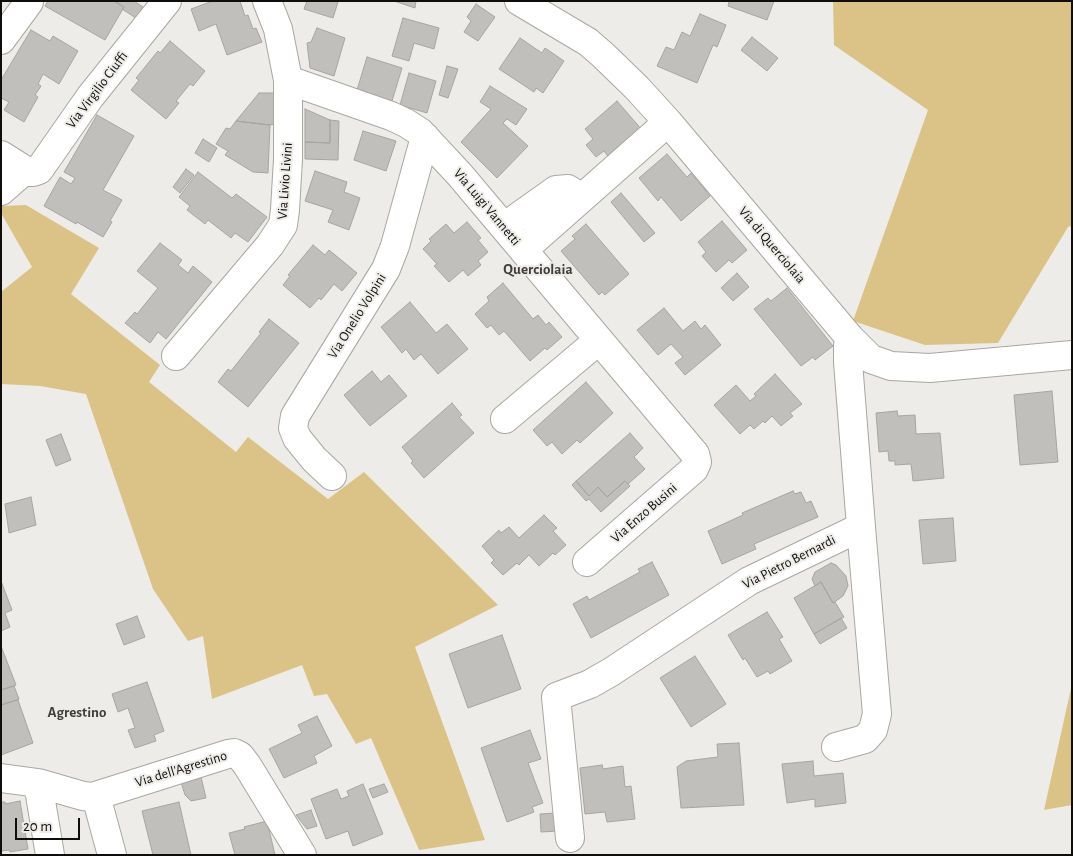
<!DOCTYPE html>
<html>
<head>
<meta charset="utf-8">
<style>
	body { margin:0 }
	#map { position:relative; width:1073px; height:856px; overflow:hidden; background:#eeece8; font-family:"Alegreya Sans",sans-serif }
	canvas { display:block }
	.frame { position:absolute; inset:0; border:2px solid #0f0e0d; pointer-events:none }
	.scale { position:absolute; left:15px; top:818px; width:65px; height:22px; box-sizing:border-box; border:2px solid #0f0e0d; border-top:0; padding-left:6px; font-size:15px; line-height:18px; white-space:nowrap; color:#0f0e0d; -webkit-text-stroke:4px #eeece8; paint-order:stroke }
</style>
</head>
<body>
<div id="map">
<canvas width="1073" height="856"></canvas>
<div class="frame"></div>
<div class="scale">20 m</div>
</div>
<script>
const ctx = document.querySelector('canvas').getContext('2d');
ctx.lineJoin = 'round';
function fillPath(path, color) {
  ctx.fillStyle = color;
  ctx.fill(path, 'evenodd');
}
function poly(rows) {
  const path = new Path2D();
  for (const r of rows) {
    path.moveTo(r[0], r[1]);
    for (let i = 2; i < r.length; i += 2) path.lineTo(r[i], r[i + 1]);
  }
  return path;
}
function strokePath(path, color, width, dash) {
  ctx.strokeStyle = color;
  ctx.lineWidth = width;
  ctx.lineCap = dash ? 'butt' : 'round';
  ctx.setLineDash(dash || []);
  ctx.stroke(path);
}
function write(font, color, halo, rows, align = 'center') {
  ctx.font = font + ' "Alegreya Sans",sans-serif';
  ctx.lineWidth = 4;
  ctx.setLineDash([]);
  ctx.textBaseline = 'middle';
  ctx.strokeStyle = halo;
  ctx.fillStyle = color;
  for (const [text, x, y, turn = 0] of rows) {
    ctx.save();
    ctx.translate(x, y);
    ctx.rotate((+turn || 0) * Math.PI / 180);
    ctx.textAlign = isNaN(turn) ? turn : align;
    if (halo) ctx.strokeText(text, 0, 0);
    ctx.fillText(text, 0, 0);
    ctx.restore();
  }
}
fillPath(poly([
	[833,1,1072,1,1072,226,1068,227,998,343,925,345,853,321,928,110,834,45],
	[26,205,99,248,71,294,160,365,149,382,236,452,248,437,328,499,364,472,498,605,415,647,485,840,419,850,371,738,356,744,327,694,314,696,302,665,212,699,203,636,188,641,153,589,86,394,40,386,1,384,1,292,32,267,1,213,1,206],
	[1072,684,1072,805,1044,810]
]), '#dbc388');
const building = poly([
	[48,1,114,1,124,7,105,40,45,6,48,1],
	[114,1,134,1,143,7,136,18,122,9,124,7,114,1],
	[213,1,240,1,245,16,248,15,253,29,256,28,262,42,227,55,216,24,199,31,191,9,213,1],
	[307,1,336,1,338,2,333,18,304,9,307,1],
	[394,1,416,1,415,8,394,1],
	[727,1,774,1,767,20,728,6,729,2,727,1],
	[476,4,495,17,478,41,464,32,471,21,467,17,476,4],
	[700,14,726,25,717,47,713,45,697,83,657,66,666,47,674,50,682,32,690,36,700,14],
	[403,18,439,28,434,49,414,43,409,61,392,56,403,18],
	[317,28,345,38,334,76,310,68,307,43,311,42,317,28],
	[31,30,50,41,53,36,78,51,59,84,43,74,38,84,41,86,35,95,38,97,24,122,4,110,9,102,1,98,1,80,31,30],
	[752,37,778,58,767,71,741,50,752,37],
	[520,38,542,53,545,48,564,61,543,93,536,88,534,92,499,69,520,38],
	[170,41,205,71,193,86,190,84,176,101,179,103,166,119,131,90,139,80,136,78,158,51,160,53,170,41],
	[367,57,402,68,392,101,357,90,367,57],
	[447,66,458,69,448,98,439,95,447,66],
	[409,73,436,81,427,113,400,105,409,73],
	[490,86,527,109,516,125,507,119,503,123,528,146,497,178,461,142,491,109,480,102,490,86],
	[259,93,274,93,275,124,270,125,236,121,259,93],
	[617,101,643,131,610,159,604,151,596,157,586,145,593,139,585,129,617,101],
	[305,109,330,120,330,143,305,142,305,109],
	[97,115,134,136,103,190,122,200,110,221,112,222,103,237,77,222,76,224,44,206,60,177,71,184,75,178,64,172,97,115],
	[330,120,339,121,338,160,305,159,305,142,330,143,330,120],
	[236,121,270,125,268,173,253,172,225,155,228,151,216,144,226,128,230,129,236,121],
	[363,131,396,141,386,171,354,160,363,131],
	[203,139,217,148,209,162,195,153,203,139],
	[667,154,687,177,691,173,710,196,681,221,661,197,658,201,639,178,667,154],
	[186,169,194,175,180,193,173,187,186,169],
	[315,171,347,182,344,192,360,198,349,230,328,222,333,210,305,201,315,171],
	[198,172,232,198,236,194,267,217,248,242,235,233,231,238,208,220,205,224,187,210,190,206,179,197,198,172],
	[621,193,655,233,644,242,611,202,621,193],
	[722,221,747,250,732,263,729,260,716,272,702,256,706,252,698,242,722,221],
	[467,222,481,238,478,240,488,252,478,261,481,265,468,276,463,270,449,282,434,266,437,264,423,249,431,241,429,239,446,224,454,233,467,222],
	[586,224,629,274,605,295,602,292,599,295,561,251,575,239,572,236,586,224],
	[160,243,182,260,178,265,188,273,193,266,212,282,166,339,158,332,150,343,125,323,135,312,137,314,158,288,137,271,160,243],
	[313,245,325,255,329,250,357,273,342,291,334,284,321,300,319,298,310,308,283,285,290,276,288,275,313,245],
	[737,273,749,287,733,301,721,288,737,273],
	[503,283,533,319,538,315,546,325,549,322,562,337,547,350,545,348,530,361,504,331,499,335,491,325,487,328,475,314,489,301,487,297,503,283],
	[787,288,833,346,815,360,813,357,801,366,754,309,768,298,771,301,787,288],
	[410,302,436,333,447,324,468,349,438,374,421,354,414,360,406,349,402,353,381,327,410,302],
	[664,308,683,331,695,321,701,329,705,325,721,345,685,375,675,363,683,357,671,344,658,355,637,330,664,308],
	[269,319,299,343,248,407,218,382,228,369,231,371,261,333,259,332,269,319],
	[372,371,381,382,389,375,407,396,370,426,344,395,372,371],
	[775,374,802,404,790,413,793,416,781,426,772,416,765,423,763,421,754,429,750,425,740,434,714,405,736,385,750,401,756,396,754,394,775,374],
	[586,382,613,413,580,443,577,440,562,454,552,442,547,446,533,430,586,382],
	[1052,391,1058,462,1020,465,1014,395,1052,391],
	[452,403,462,415,459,417,474,433,424,478,411,463,413,461,402,447,452,403],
	[897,411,898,416,915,415,916,434,940,433,944,478,913,481,911,464,895,465,895,461,889,461,888,451,879,452,876,413,897,411],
	[630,433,643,448,634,457,645,469,628,484,625,481,607,497,598,487,589,496,576,481,630,433],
	[61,434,71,460,56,466,46,440,61,434],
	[576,481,589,496,598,487,607,497,625,481,630,486,601,512,589,499,586,501,572,485,576,481],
	[793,491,795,494,801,492,806,503,811,501,818,517,754,544,756,549,722,564,708,531,743,515,742,513,793,491],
	[31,497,36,525,9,533,5,504,31,497],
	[544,515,557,528,553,531,566,545,555,555,553,553,539,566,529,555,519,565,517,563,503,575,491,563,494,560,482,546,499,530,501,533,509,527,519,538,544,515],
	[953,518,956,561,923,564,919,520,953,518],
	[652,562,669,595,591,638,573,604,587,596,589,600,640,572,638,569,652,562],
	[831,563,836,565,846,576,848,586,843,596,833,603,821,582,815,586,812,579,815,572,831,563],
	[1,581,12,610,5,613,10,627,1,631,1,581],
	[821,582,833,603,835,602,844,617,814,634,794,598,821,582],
	[767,612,783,637,779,639,792,661,770,674,768,671,757,677,745,658,743,660,728,635,767,612],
	[137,616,145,637,124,645,116,624,137,616],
	[841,618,847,628,820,644,814,634,841,618],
	[502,635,521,689,468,708,449,654,502,635],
	[1,646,16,685,1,690,1,646],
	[695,656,726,704,691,727,660,678,695,656],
	[147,682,164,731,154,735,156,741,135,748,128,730,135,728,128,708,118,712,112,694,147,682],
	[14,686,19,699,1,705,1,690,14,686],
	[18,700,33,743,1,755,1,705,18,700],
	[317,716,332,746,314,756,317,763,284,778,269,749,302,733,298,725,317,716],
	[530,730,541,759,528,763,543,803,532,807,534,812,507,822,481,748,530,730],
	[739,743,744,805,681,808,677,767,686,761,718,757,717,744,739,743],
	[813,761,814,776,843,773,846,803,815,807,815,799,787,803,782,764,813,761],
	[602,765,603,769,623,766,625,787,631,786,635,819,607,822,605,812,585,814,580,768,602,765],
	[201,777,206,798,191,801,185,795,181,782,201,777],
	[363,784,383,834,353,846,348,831,326,839,311,799,337,789,341,799,349,796,347,791,363,784],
	[384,784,388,792,373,798,369,789,384,784],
	[20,801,28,849,10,852,10,850,1,851,1,802,5,802,5,804,20,801],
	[179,802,191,855,153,855,142,811,179,802],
	[311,810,317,826,307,829,296,815,311,810],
	[556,813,558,831,541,832,540,814,556,813],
	[267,821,275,855,235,855,229,833,245,829,244,827,267,821]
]);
fillPath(building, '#c1bfbb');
strokePath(building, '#a7a5a1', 1);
const minor = poly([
	[519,1,588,42,603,55,637,88,668,122,850,338,871,359,891,366,930,368,1072,355],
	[1,40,29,2,27,1],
	[288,80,391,116,406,123,420,132,460,175,695,454,697,462,694,469,587,562],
	[1,155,28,172,33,172,39,170,90,97,167,1],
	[1,191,25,170],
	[504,227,556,190,568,189,582,198],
	[523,250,668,122],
	[176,356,270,245,283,225,285,210,288,159,288,80,278,29,267,1],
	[505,419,599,340],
	[332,476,314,459,297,438,293,428,295,416,386,269,395,246,425,137],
	[836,747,865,739,873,730,877,714,861,527],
	[1,778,38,783,83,796,92,797,228,754,234,753,240,756,247,765,302,855],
	[38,783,50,855],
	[96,796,112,855],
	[570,838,556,697,590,684,611,672,749,581,861,527,848,362,848,345,850,338]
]);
strokePath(minor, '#a8a7a3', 30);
strokePath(minor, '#fff', 28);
write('14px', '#0f0e0d', '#eeece8', [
	["Via Virgilio Ciuffi",97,90,-53],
	["Via Livio Livini",285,181,-86],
	["Via Luigi Vannetti",487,207,50],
	["Via di Querciolaia",772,245,50],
	["Via Onelio Volpini",357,316,-58],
	["Via Enzo Busini",644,513,-41],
	["Via Pietro Bernardi",789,562,-27],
	["Via dell'Agrestino",181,769,-17]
]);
write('bold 15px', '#403e3b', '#eeece8', [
	["Querciolaia",538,269],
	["Agrestino",77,712]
]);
</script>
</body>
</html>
